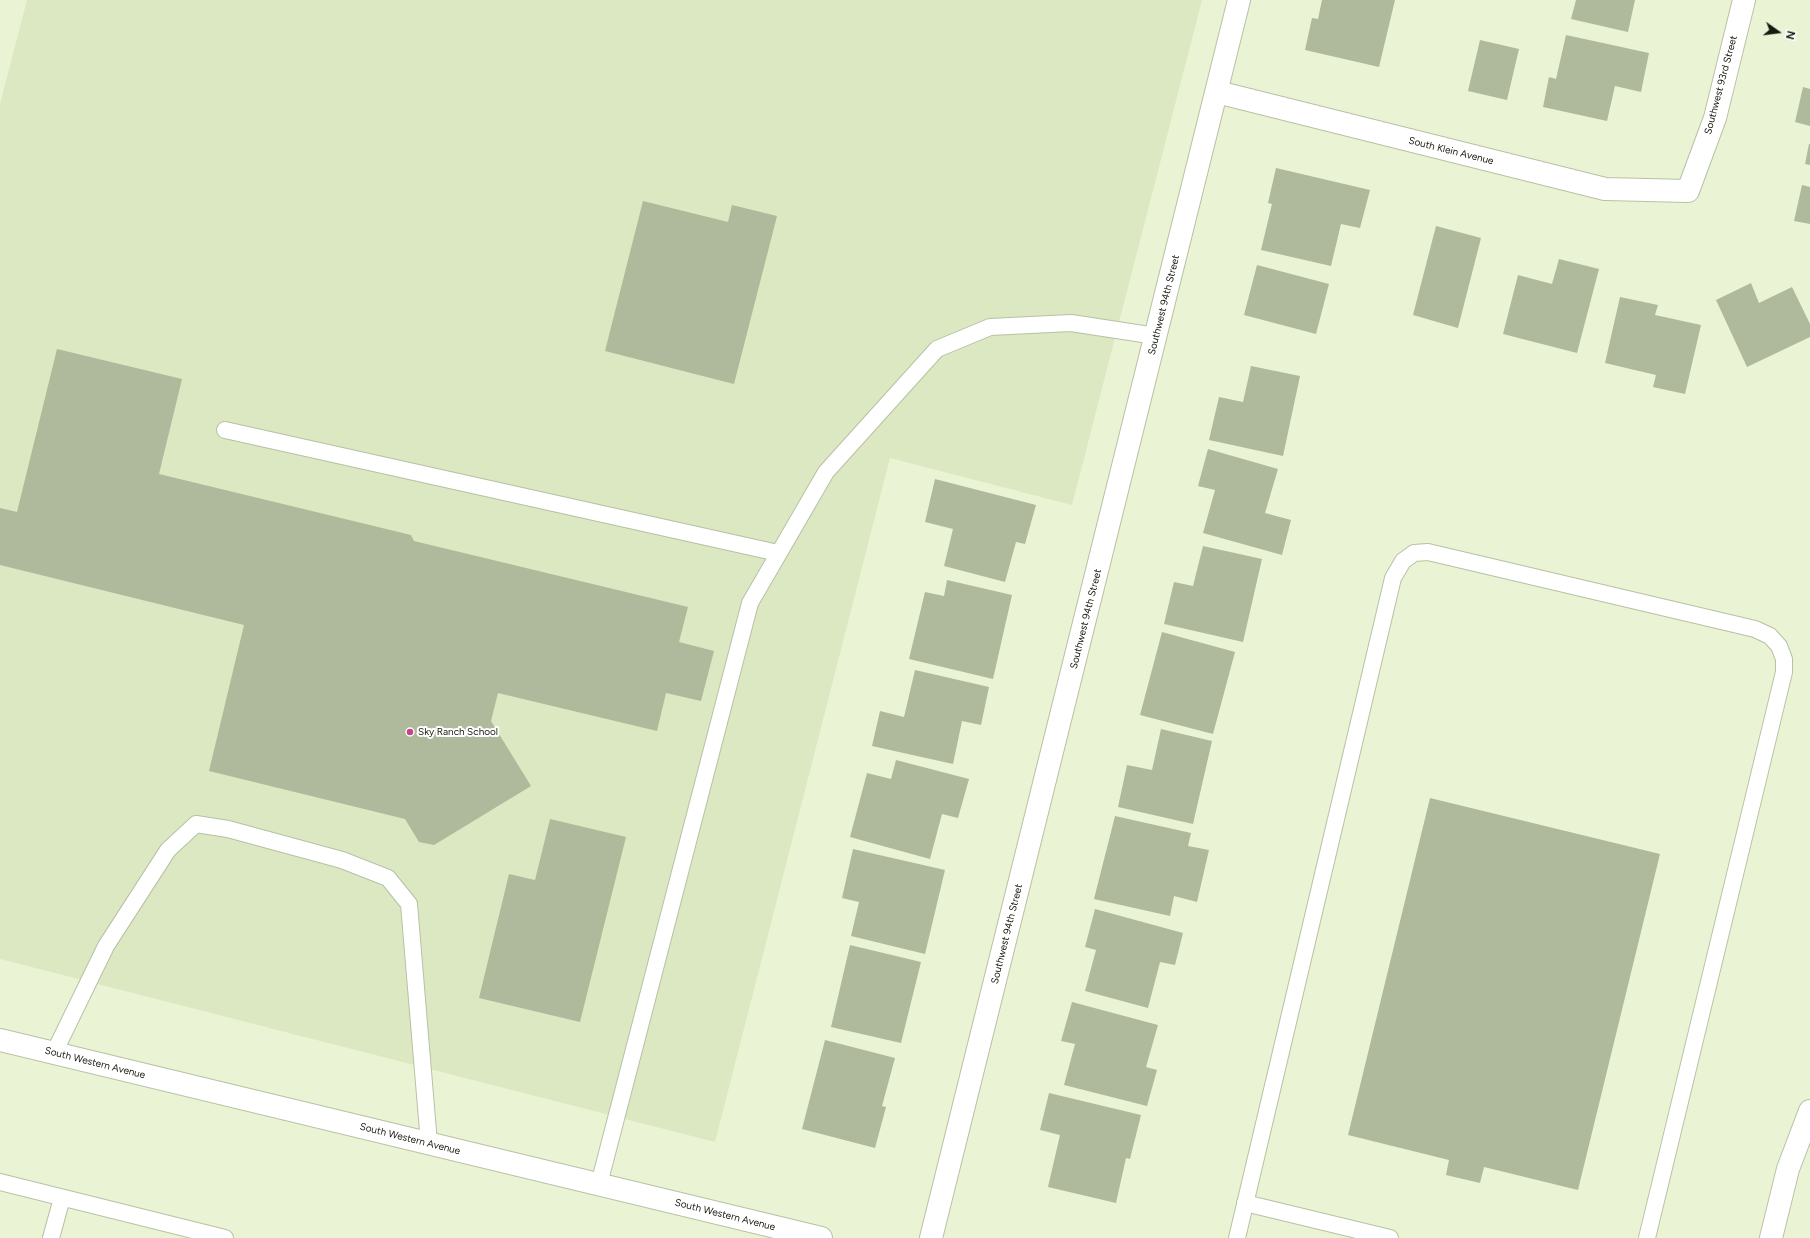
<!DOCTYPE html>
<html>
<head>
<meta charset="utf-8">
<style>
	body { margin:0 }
	#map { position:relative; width:1810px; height:1238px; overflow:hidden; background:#eaf4d5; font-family:Figtree,sans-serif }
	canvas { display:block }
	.north { position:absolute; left:1758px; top:12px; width:40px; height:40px; -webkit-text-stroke:3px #fff; paint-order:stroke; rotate:104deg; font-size:11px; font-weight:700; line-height:16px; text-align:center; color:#171a0f }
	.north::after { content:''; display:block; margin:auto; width:14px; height:18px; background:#171a0f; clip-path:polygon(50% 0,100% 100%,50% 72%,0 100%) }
</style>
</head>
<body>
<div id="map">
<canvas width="1810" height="1238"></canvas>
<div class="north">N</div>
</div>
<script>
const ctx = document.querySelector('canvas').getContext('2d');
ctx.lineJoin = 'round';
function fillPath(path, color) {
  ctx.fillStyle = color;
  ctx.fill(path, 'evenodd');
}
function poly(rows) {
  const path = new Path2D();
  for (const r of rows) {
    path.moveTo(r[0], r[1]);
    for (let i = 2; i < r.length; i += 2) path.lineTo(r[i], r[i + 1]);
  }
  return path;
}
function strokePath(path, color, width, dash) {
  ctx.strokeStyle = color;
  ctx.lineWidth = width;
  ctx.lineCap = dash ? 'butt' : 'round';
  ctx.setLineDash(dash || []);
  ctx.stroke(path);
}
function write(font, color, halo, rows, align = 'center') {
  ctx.font = font + ' Figtree,sans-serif';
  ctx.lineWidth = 4;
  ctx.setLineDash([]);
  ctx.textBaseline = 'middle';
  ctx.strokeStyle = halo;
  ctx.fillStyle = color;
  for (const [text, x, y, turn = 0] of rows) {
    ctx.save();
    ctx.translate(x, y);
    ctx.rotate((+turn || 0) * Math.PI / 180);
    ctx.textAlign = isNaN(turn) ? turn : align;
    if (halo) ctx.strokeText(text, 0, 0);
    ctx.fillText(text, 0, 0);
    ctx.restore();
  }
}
fillPath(poly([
	[27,0,1202,0,1072,505,890,458,715,1142,0,959,0,104]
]), '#dbe8c2');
fillPath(poly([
	[1322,0,1395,0,1379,67,1305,50,1312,18,1318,19],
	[1576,0,1635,0,1628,32,1571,19],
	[1566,35,1649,53,1641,92,1615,86,1607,121,1543,107,1549,77,1556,79],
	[1480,40,1519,49,1507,100,1468,91],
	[1803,87,1810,89,1810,126,1795,122],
	[1809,144,1810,144,1810,165,1805,164],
	[1276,168,1370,190,1360,228,1341,224,1331,266,1261,250,1272,204,1268,203],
	[1802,185,1810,187,1810,224,1794,221],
	[643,201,728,222,732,205,777,216,734,384,605,351],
	[1436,226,1481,238,1458,328,1413,315],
	[1559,259,1599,269,1577,353,1503,334,1518,275,1552,284],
	[1257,265,1329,284,1316,334,1244,315],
	[1751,283,1759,303,1792,287,1810,324,1810,337,1747,367,1716,300],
	[1620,297,1658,305,1655,315,1701,325,1685,394,1653,387,1656,375,1605,363],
	[57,349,182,379,159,474,411,535,414,541,688,607,679,642,714,651,701,701,666,693,657,731,498,693,491,721,531,786,434,845,419,842,405,819,209,771,244,625,0,565,0,508,17,512],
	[1251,366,1300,376,1283,456,1209,440,1219,397,1243,402],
	[1208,449,1278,469,1265,513,1291,520,1282,555,1203,533,1215,490,1198,486],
	[935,479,1036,505,1025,544,1016,542,1005,582,944,566,953,529,925,522],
	[1203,546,1262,559,1243,642,1164,624,1174,582,1193,586],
	[947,580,1012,595,993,679,909,659,925,592,944,596],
	[1162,632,1235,652,1213,734,1140,715],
	[915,670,989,687,981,725,962,721,953,764,872,746,880,711,904,717],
	[1161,729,1212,741,1193,824,1118,807,1127,765,1152,770],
	[896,760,969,779,958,818,942,814,930,859,850,837,867,773,891,779],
	[1430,798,1660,854,1578,1190,1484,1167,1480,1183,1446,1175,1449,1160,1348,1135],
	[1115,816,1191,833,1188,846,1209,850,1197,902,1174,896,1170,916,1094,899],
	[550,819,626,837,580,1022,479,998,509,874,535,880],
	[853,849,945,870,925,954,851,936,859,902,842,898],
	[1095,909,1183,933,1175,965,1160,962,1148,1008,1085,991,1096,950,1085,947],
	[850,945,921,962,901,1043,831,1027],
	[1072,1002,1158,1025,1146,1067,1157,1070,1147,1106,1064,1085,1075,1044,1061,1041],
	[825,1040,895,1058,882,1106,886,1107,875,1148,802,1129],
	[1049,1093,1141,1115,1130,1159,1126,1158,1116,1203,1048,1187,1060,1135,1040,1130]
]), '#afb99b');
const service = poly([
	[225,430,778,553],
	[54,1053,106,946,168,850,196,824,228,829,342,860,388,878,409,904,429,1143],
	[0,1182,225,1238],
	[599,1184,750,603,826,472,937,349,990,327,1071,323,1156,336],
	[1245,1203,1390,1238],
	[51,1238,62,1198],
	[1237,1238,1393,578,1403,561,1414,553,1428,552,1755,629,1770,636,1779,646,1784,659,1784,672,1647,1238]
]);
const minor = poly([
	[1217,92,1605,189,1688,191,1715,118,1744,0],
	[931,1238,1239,0],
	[1771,1238,1788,1169,1810,1111]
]);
const secondary = poly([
	[0,1040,821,1238]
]);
strokePath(service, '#b7c1a4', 18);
strokePath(minor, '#b7c1a4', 24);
strokePath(secondary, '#b7c1a4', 24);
strokePath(service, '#fff', 16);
strokePath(minor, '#fff', 22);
strokePath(secondary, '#fff', 22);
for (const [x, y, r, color] of [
	[410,732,4,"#c3438d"]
]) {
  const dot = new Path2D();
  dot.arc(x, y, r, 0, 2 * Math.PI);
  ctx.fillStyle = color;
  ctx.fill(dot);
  strokePath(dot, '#fff', 1.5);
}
write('10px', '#171a0f', '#fff', [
	["Southwest 93rd Street",1721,85,-75],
	["South Klein Avenue",1451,151,14],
	["Southwest 94th Street",1164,305,-76],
	["Southwest 94th Street",1086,619,-76],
	["Southwest 94th Street",1007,934,-76],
	["South Western Avenue",95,1063,14],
	["South Western Avenue",410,1139,14],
	["South Western Avenue",725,1215,14]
]);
write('10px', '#171a0f', '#fff', [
	["Sky Ranch School",418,732]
], 'left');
</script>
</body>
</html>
